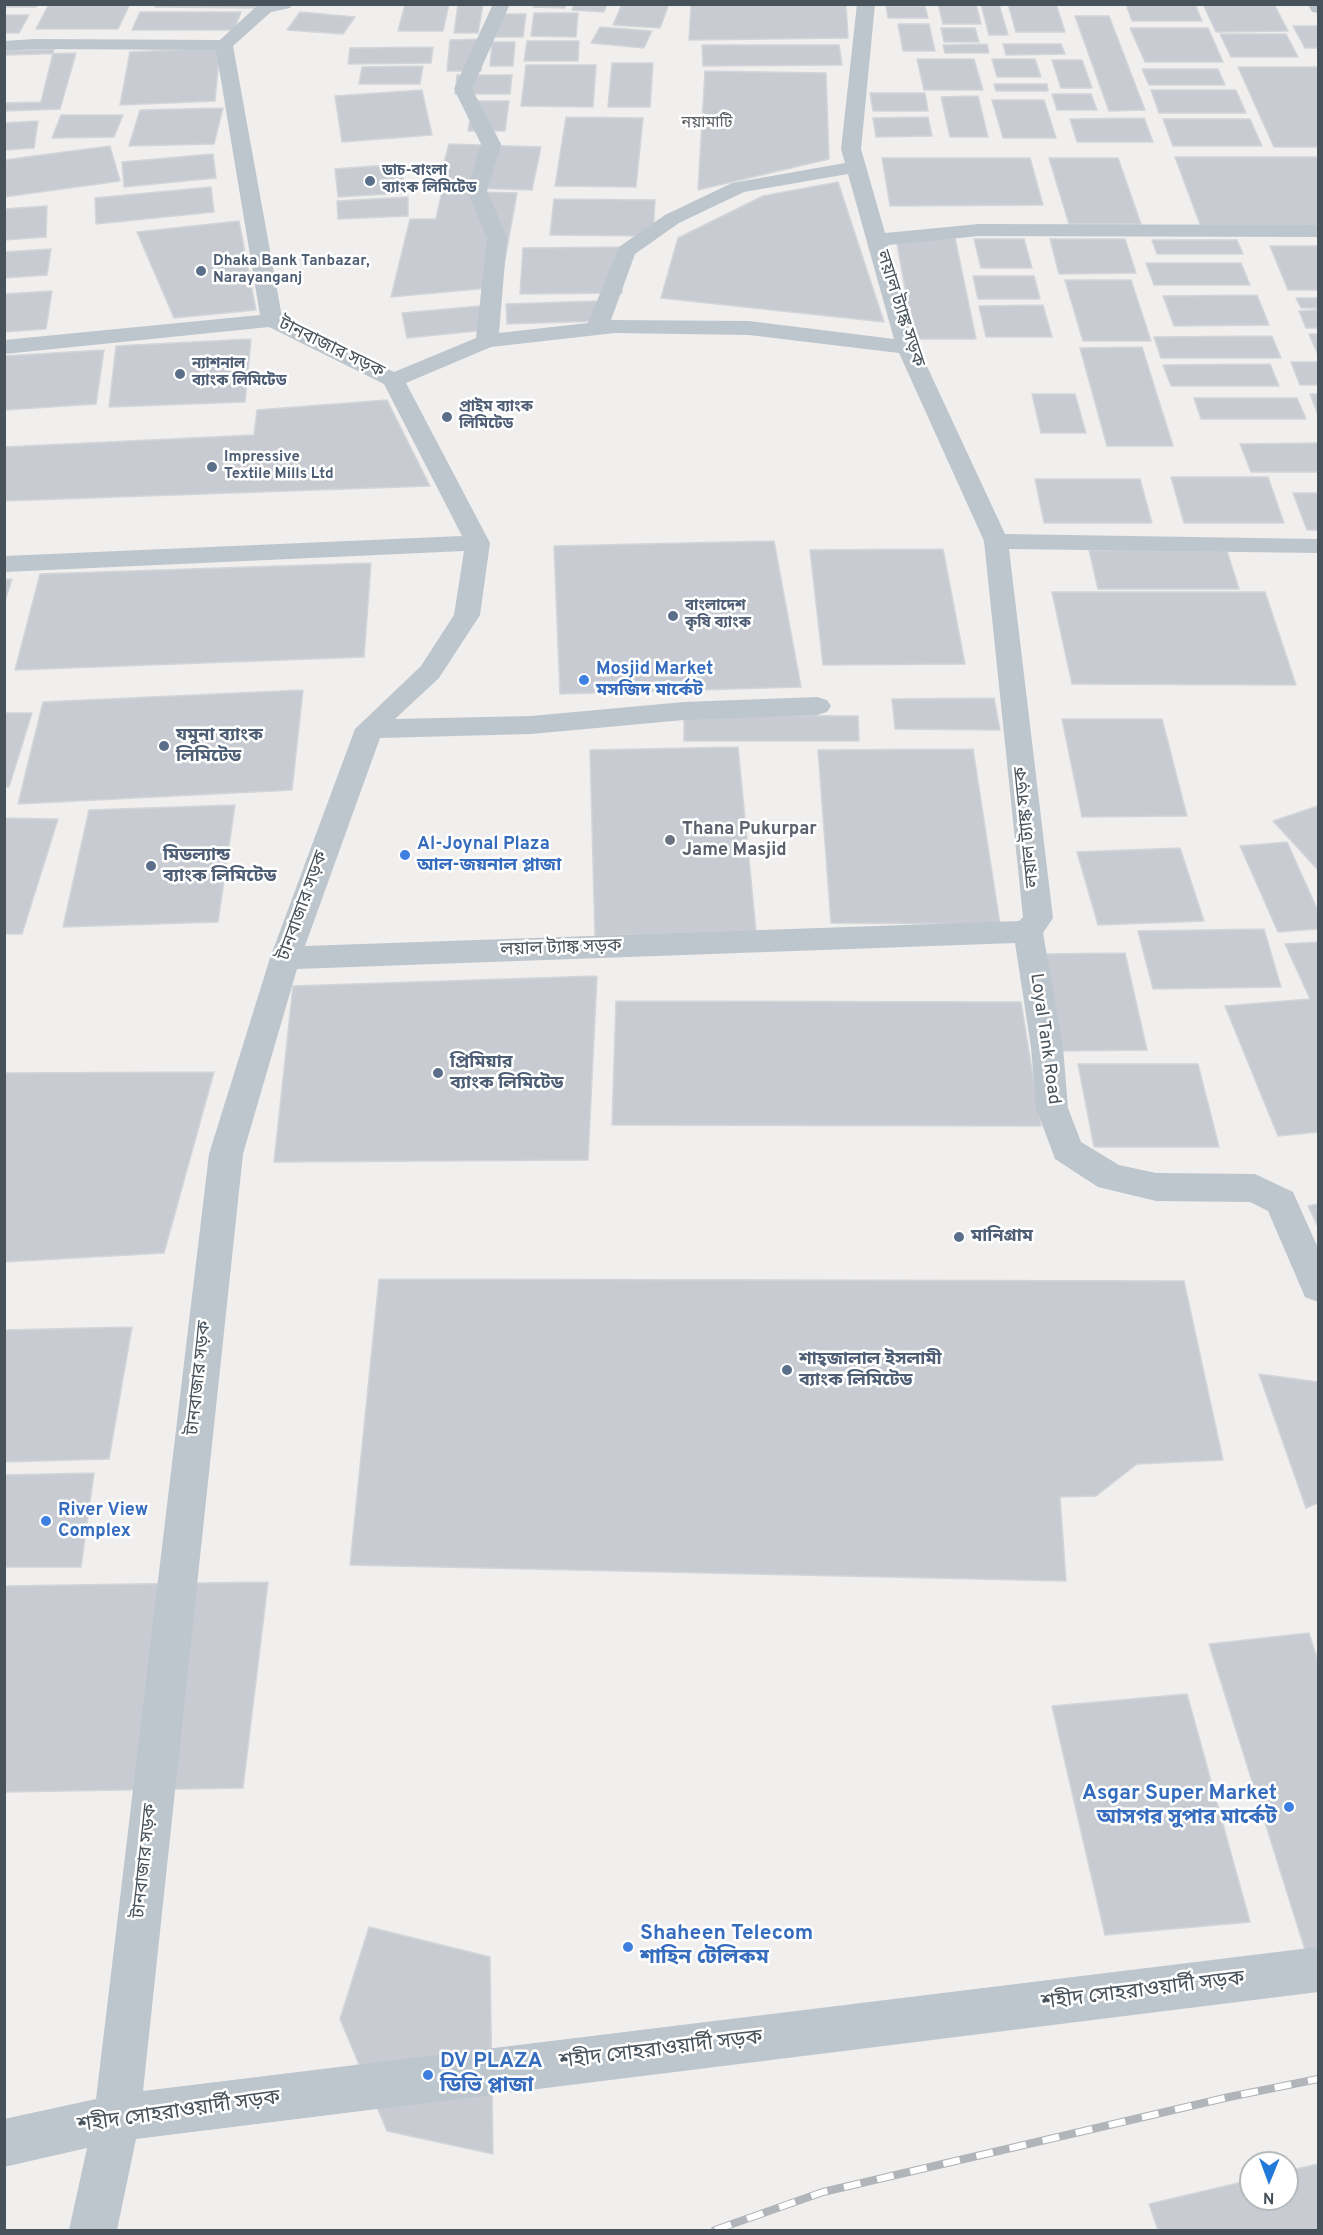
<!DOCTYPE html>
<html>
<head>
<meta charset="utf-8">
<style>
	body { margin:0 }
	#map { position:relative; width:1323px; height:2235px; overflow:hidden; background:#f1eeee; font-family:Overpass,sans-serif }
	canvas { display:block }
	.frame { position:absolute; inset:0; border:6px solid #47525b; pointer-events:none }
	.north { position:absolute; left:1239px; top:2151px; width:60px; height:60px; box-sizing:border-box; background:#fff; border:2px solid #b5babd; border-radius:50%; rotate:181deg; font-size:16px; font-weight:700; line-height:24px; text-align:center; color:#47525b }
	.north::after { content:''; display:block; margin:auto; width:21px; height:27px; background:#217ad8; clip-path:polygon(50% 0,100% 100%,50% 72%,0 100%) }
</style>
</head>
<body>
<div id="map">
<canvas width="1323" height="2235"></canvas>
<div class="frame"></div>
<div class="north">N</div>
</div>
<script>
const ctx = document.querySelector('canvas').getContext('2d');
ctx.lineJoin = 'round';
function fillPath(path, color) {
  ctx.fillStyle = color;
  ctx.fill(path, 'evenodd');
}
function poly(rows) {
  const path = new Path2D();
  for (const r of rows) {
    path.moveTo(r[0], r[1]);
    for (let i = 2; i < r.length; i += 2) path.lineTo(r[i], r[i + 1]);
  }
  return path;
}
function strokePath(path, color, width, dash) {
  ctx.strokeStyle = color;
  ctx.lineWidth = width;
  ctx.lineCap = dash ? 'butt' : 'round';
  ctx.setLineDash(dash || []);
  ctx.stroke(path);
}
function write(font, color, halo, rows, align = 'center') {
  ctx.font = font + ' Overpass,"Noto Sans Bengali",sans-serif';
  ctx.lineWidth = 5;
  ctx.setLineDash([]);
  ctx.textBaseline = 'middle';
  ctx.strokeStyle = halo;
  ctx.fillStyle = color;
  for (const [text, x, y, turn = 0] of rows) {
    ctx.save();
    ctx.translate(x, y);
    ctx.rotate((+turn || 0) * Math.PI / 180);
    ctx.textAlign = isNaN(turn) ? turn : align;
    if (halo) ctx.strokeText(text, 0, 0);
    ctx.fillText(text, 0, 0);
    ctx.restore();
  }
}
const building = poly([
	[4,4,38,4,36,7,4,7,4,4],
	[49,4,130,4,118,29,36,29,49,4],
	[157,4,266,4,264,8,155,7,157,4],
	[405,4,449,4,443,31,398,31,405,4],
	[458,4,483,4,478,33,454,33,458,4],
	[533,4,566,4,565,8,533,7,533,4],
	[574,4,607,4,604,12,572,10,574,4],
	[622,4,669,4,660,28,613,25,622,4],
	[691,4,846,4,848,38,689,40,691,4],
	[938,4,976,4,981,24,943,24,938,4],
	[981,4,999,4,1008,35,989,35,981,4],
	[1008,4,1056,4,1065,32,1016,32,1008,4],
	[1126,4,1195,4,1202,21,1132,21,1126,4],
	[1203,4,1274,4,1288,31,1216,32,1203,4],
	[886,6,925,6,928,18,888,18,886,6],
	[140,12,241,12,234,30,132,30,140,12],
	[300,12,355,17,343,34,287,30,300,12],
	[534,13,578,13,576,37,531,36,534,13],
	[496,14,526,14,523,37,493,37,496,14],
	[4,15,29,15,19,33,4,33,4,15],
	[1075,16,1109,16,1145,110,1109,111,1075,16],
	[898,24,929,24,935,51,903,51,898,24],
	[1293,26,1318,26,1318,48,1305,48,1293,26],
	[600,27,652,31,644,48,591,43,600,27],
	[941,28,975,28,979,42,944,42,941,28],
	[1130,28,1208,28,1223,62,1145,62,1130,28],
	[1220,34,1286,34,1298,57,1231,57,1220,34],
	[483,39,481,71,447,71,450,40,483,39],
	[527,41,579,41,578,61,524,61,527,41],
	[492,42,515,42,513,66,490,66,492,42],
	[987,44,989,53,945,53,943,45,987,44],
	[1003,44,1061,44,1065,54,1006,55,1003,44],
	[702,45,839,45,842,65,703,66,702,45],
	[433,47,431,63,348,64,350,48,433,47],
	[220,48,215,101,120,105,130,52,220,48],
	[54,49,41,102,4,103,4,51,54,49],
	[76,53,60,109,4,111,4,55,76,53],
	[917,59,974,59,983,90,924,90,917,59],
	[992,59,1035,59,1041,77,997,77,992,59],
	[1052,60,1082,60,1092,88,1061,88,1052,60],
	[612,63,653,63,650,107,608,107,612,63],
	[526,65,596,65,593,107,521,106,526,65],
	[423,66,420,84,359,84,362,67,423,66],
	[1238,67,1318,67,1318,147,1274,147,1238,67],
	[1142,69,1218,69,1225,85,1149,85,1142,69],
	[705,71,826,73,829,159,698,190,705,71],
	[457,75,512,75,510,94,455,94,457,75],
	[994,84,1047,84,1048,91,996,91,994,84],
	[422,90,432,135,342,142,335,96,422,90],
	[1151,90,1236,90,1246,113,1159,113,1151,90],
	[870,93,925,93,928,111,873,111,870,93],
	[1052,94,1091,94,1097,110,1057,110,1052,94],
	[978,96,988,137,950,137,941,97,978,96],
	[992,100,1044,100,1056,138,1003,138,992,100],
	[473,101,509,101,505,131,468,131,473,101],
	[223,108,214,144,129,146,140,110,223,108],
	[61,115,123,115,114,137,52,138,61,115],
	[566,117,643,118,636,187,555,186,566,117],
	[928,117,932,136,876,137,873,118,928,117],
	[1144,118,1153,142,1077,142,1070,119,1144,118],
	[1163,119,1250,119,1262,146,1173,146,1163,119],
	[38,121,34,148,4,150,4,123,38,121],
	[449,144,541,147,532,190,437,187,449,144],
	[110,146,120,181,4,197,4,160,110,146],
	[213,154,216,178,124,187,122,162,213,154],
	[1175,157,1318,157,1318,227,1201,227,1175,157],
	[882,158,1030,158,1043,205,890,206,882,158],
	[1049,158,1118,158,1141,224,1069,224,1049,158],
	[401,164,405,193,338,197,335,169,401,164],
	[838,182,884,322,661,298,678,238,763,196,838,182],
	[211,187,214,212,96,224,95,198,211,187],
	[442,191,517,193,500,287,391,297,410,219,436,219,442,191],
	[408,197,408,216,338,219,337,201,408,197],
	[554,199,655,200,653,236,550,235,554,199],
	[47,206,46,237,4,240,4,209,47,206],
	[239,221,256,310,174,318,137,232,239,221],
	[896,238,955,238,976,339,914,339,896,238],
	[974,239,1024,239,1032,268,981,268,974,239],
	[1050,239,1125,239,1136,273,1059,274,1050,239],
	[1152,240,1237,240,1243,254,1157,254,1152,240],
	[1270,246,1318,246,1318,290,1288,290,1270,246],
	[622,247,622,293,520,294,523,248,622,247],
	[51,249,47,275,4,278,4,252,51,249],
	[1146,263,1241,263,1250,285,1154,285,1146,263],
	[973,276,1034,276,1040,299,978,299,973,276],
	[1065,280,1131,280,1151,341,1083,341,1065,280],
	[52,291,46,329,4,332,4,294,52,291],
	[1257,295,1269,325,1174,326,1163,296,1257,295],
	[1296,298,1318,298,1318,308,1301,308,1296,298],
	[598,301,600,321,507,324,506,304,598,301],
	[1043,305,1052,337,986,337,979,306,1043,305],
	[480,306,486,330,407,338,402,313,480,306],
	[1318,310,1318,328,1306,328,1299,311,1318,310],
	[1309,334,1318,334,1318,355,1309,334],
	[1272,336,1281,358,1161,358,1154,337,1272,336],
	[251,339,245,402,109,407,116,346,251,339],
	[1142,347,1173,446,1107,446,1080,348,1142,347],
	[104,350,96,404,4,410,4,356,104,350],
	[1291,362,1318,362,1318,385,1300,385,1291,362],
	[1270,364,1279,386,1171,386,1163,365,1270,364],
	[1032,394,1075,394,1086,433,1041,433,1032,394],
	[1310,394,1318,394,1318,415,1310,394],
	[1194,398,1297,398,1306,419,1201,419,1194,398],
	[387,400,430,486,4,501,4,447,254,435,257,410,387,400],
	[1318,443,1318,472,1251,472,1240,444,1318,443],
	[1171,477,1268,477,1284,523,1184,523,1171,477],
	[1035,479,1140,479,1152,523,1044,523,1035,479],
	[1293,493,1318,493,1318,530,1307,530,1293,493],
	[774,541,801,687,560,694,554,546,774,541],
	[943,549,965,664,823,665,810,550,943,549],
	[1089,550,1227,551,1239,589,1098,589,1089,550],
	[371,563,364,657,15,670,40,574,371,563],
	[12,579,4,604,4,580,12,579],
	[1052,592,1265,592,1296,685,1072,684,1052,592],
	[303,690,292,790,18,804,43,702,303,690],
	[994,698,1000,730,895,729,892,699,994,698],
	[4,713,32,713,9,787,4,787,4,713],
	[684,715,858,716,859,741,684,741,684,715],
	[1062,719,1162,719,1187,816,1082,817,1062,719],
	[738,747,756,931,595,936,590,750,738,747],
	[973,749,1000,924,831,923,818,750,973,749],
	[235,805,218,922,63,927,89,810,235,805],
	[1318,806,1318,870,1273,821,1318,806],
	[4,818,58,819,22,934,4,934,4,818],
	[1287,842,1318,911,1318,929,1278,932,1240,846,1287,842],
	[1180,848,1204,921,1098,925,1077,852,1180,848],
	[1264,929,1281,987,1153,989,1138,931,1264,929],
	[1318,942,1318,1132,1278,1136,1225,1006,1310,999,1285,944,1318,942],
	[1125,953,1147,1050,1060,1051,1042,954,1125,953],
	[597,976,588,1160,274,1162,293,986,597,976],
	[616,1001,1021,1002,1041,1126,612,1125,616,1001],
	[1078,1064,1198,1064,1219,1147,1094,1147,1078,1064],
	[214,1072,164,1253,4,1262,4,1073,214,1072],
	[1318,1204,1318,1227,1308,1206,1318,1204],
	[379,1279,1184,1281,1223,1460,1137,1464,1096,1496,1060,1497,1066,1581,350,1565,379,1279],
	[132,1327,109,1459,4,1462,4,1330,132,1327],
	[1259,1374,1318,1382,1318,1503,1306,1508,1259,1374],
	[94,1473,81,1567,4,1567,4,1475,94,1473],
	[268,1582,243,1788,4,1792,4,1586,268,1582],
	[1309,1633,1318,1661,1318,1952,1306,1953,1209,1644,1309,1633],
	[1187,1694,1250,1922,1105,1935,1052,1706,1187,1694],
	[369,1927,490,1957,493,2154,387,2131,340,2019,369,1927],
	[1318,2164,1318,2230,1158,2230,1149,2204,1251,2180,1251,2199,1287,2199,1287,2171,1318,2164]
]);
fillPath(building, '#c8cbd1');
strokePath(building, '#d2d5d9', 1.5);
fillPath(poly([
	[259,4,292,4,290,8,271,12,233,46,282,317,394,372,476,338,487,238,467,191,481,144,454,89,493,4,510,4,472,89,501,144,487,191,507,238,499,333,588,323,619,247,665,215,732,183,845,163,841,149,857,4,875,4,861,149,885,233,979,224,1318,225,1318,237,979,236,888,245,918,347,1005,534,1318,539,1318,553,1009,549,1053,918,1043,933,1063,1047,1068,1108,1081,1142,1119,1165,1156,1173,1255,1174,1293,1192,1318,1248,1318,1302,1305,1297,1268,1211,1250,1202,1156,1201,1098,1187,1055,1159,1036,1108,1031,1047,1015,943,297,969,243,1154,143,2091,1318,1947,1318,1992,136,2139,117,2230,69,2230,87,2148,4,2167,4,2119,96,2099,209,1154,270,958,355,729,421,666,454,615,464,551,4,572,4,556,462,536,384,384,269,327,4,354,4,340,260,315,216,50,35,49,4,51,4,41,35,39,220,40,259,4],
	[848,174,894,339,749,321,611,320,635,254,679,223,744,192,848,174],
	[615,333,749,335,899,353,984,541,1023,917,1019,921,305,946,380,738,531,734,684,720,817,715,827,712,831,706,827,700,817,697,684,702,531,716,395,719,439,678,480,615,490,543,406,383,491,347,615,333],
	[1308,4,1318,4,1318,13,1312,12,1308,4]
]), '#bdc6cd');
const rail = poly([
	[715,2230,823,2192,1229,2097,1318,2079]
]);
strokePath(rail, '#b1b4b8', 8);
strokePath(rail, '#fff', 6, [17]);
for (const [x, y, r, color] of [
	[370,181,6,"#5c6f8a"],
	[201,271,6,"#5c6f8a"],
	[180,374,6,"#5c6f8a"],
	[447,417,6,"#5c6f8a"],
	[212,467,6,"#5c6f8a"],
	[673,616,6,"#5c6f8a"],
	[584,680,6,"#3f7fe0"],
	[164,746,6,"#5c6f8a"],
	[670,840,6,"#6b7280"],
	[405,855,6,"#3f7fe0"],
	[151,866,6,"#5c6f8a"],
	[438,1073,6,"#5c6f8a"],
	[959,1237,6,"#5c6f8a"],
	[787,1370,6,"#5c6f8a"],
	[46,1521,6,"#3f7fe0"],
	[1289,1807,6,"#3f7fe0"],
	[628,1947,6,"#3f7fe0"],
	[428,2075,6,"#3f7fe0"]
]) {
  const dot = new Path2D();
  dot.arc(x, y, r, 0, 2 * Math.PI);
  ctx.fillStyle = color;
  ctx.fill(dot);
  strokePath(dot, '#fff', 2);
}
write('bold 15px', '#4e5e75', '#fff', [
	["ডাচ-বাংলা",382,172],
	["ব্যাংক লিমিটেড",382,189],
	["Dhaka Bank Tanbazar,",213,262],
	["Narayanganj",213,279],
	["ন্যাশনাল",192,365],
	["ব্যাংক লিমিটেড",192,382],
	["প্রাইম ব্যাংক",459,408],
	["লিমিটেড",459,425],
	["Impressive",224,458],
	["Textile Mills Ltd",224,475],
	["বাংলাদেশ",685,607],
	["কৃষি ব্যাংক",685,624]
], 'left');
write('16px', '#5b5f63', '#fff', [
	["নয়ামাটি",707,124]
]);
write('18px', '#47525b', '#fff', [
	["লয়াল ট্যাঙ্ক সড়ক",899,309,72],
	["টানবাজার সড়ক",331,349,26],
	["লয়াল ট্যাঙ্ক সড়ক",1028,827,-96],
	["টানবাজার সড়ক",304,906,-70],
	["লয়াল ট্যাঙ্ক সড়ক",561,949,-2],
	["Loyal Tank Road",1044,1039,82],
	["টানবাজার সড়ক",200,1378,-84],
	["টানবাজার সড়ক",146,1861,-84]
]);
write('bold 18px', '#366cbe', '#fff', [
	["Mosjid Market",596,670],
	["মসজিদ মার্কেট",596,691],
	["Al-Joynal Plaza",417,845],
	["আল-জয়নাল প্লাজা",417,866],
	["River View",58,1511],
	["Complex",58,1532]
], 'left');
write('bold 18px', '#4e5e75', '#fff', [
	["যমুনা ব্যাংক",176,736],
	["লিমিটেড",176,757],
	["মিডল্যান্ড",163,856],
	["ব্যাংক লিমিটেড",163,877],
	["প্রিমিয়ার",450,1063],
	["ব্যাংক লিমিটেড",450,1084],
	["মানিগ্রাম",971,1237],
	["শাহ্জালাল ইসলামী",799,1360],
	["ব্যাংক লিমিটেড",799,1381]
], 'left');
write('bold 18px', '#5b616d', '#fff', [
	["Thana Pukurpar",682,830],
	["Jame Masjid",682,851]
], 'left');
write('bold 21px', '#366cbe', '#fff', [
	["Asgar Super Market",1277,1795,"right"],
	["আসগর সুপার মার্কেট",1277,1819,"right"],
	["Shaheen Telecom",640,1935],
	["শাহিন টেলিকম",640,1959],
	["DV PLAZA",440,2063],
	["ডিভি প্লাজা",440,2087]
], 'left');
write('21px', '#47525b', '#fff', [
	["শহীদ সোহরাওয়ার্দী সড়ক",1143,1992,-7],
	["শহীদ সোহরাওয়ার্দী সড়ক",661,2051,-7],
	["শহীদ সোহরাওয়ার্দী সড়ক",179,2113,-8]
]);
</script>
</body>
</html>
